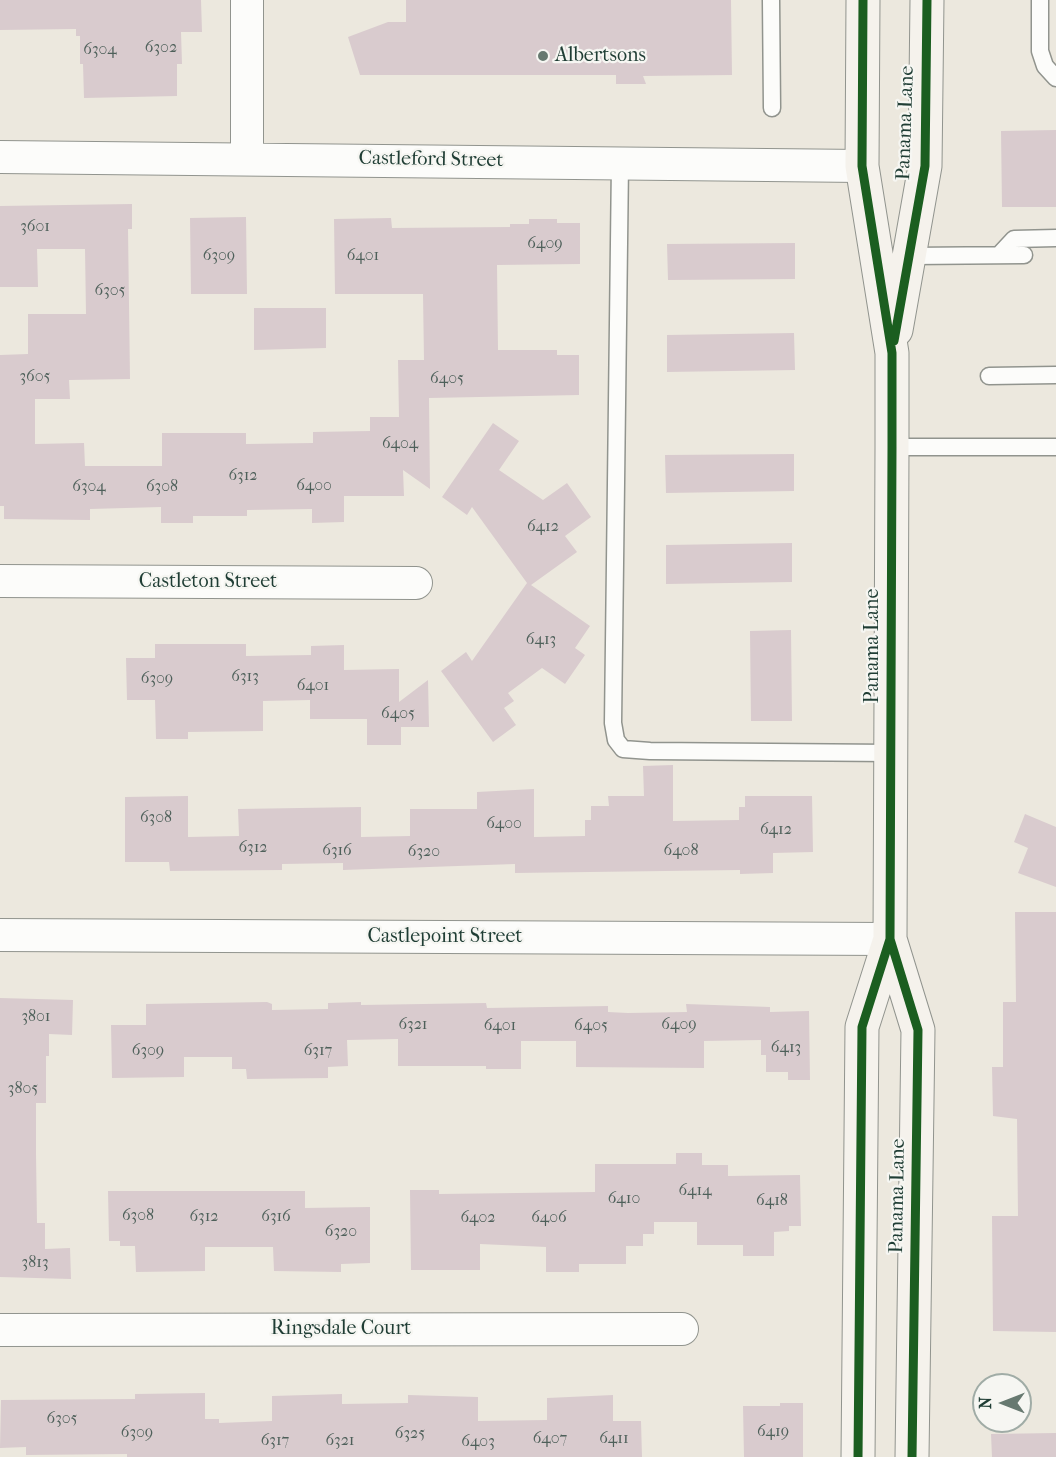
<!DOCTYPE html>
<html>
<head>
<meta charset="utf-8">
<style>
	body { margin:0 }
	#map { position:relative; width:1056px; height:1457px; overflow:hidden; background:#ece8de; font-family:"IM FELL French Canon",serif }
	canvas { display:block }
	.north { position:absolute; left:972px; top:1373px; width:60px; height:60px; box-sizing:border-box; background:#f6f6f2; border:2px solid #a0aca6; border-radius:50%; rotate:270deg; font-size:16px; font-weight:700; line-height:24px; text-align:center; color:#1f3d34 }
	.north::after { content:''; display:block; margin:auto; width:21px; height:27px; background:#677970; clip-path:polygon(50% 0,100% 100%,50% 72%,0 100%) }
</style>
</head>
<body>
<div id="map">
<canvas width="1056" height="1457"></canvas>
<div class="north">N</div>
</div>
<script>
const ctx = document.querySelector('canvas').getContext('2d');
ctx.lineJoin = 'round';
function fillPath(path, color) {
  ctx.fillStyle = color;
  ctx.fill(path, 'evenodd');
}
function poly(rows) {
  const path = new Path2D();
  for (const r of rows) {
    path.moveTo(r[0], r[1]);
    for (let i = 2; i < r.length; i += 2) path.lineTo(r[i], r[i + 1]);
  }
  return path;
}
function strokePath(path, color, width, dash) {
  ctx.strokeStyle = color;
  ctx.lineWidth = width;
  ctx.lineCap = dash ? 'butt' : 'round';
  ctx.setLineDash(dash || []);
  ctx.stroke(path);
}
function write(font, color, halo, rows, align = 'center') {
  ctx.font = font + ' "IM FELL French Canon",serif';
  ctx.lineWidth = 4.5;
  ctx.setLineDash([]);
  ctx.textBaseline = 'middle';
  ctx.strokeStyle = halo;
  ctx.fillStyle = color;
  for (const [text, x, y, turn = 0] of rows) {
    ctx.save();
    ctx.translate(x, y);
    ctx.rotate((+turn || 0) * Math.PI / 180);
    ctx.textAlign = isNaN(turn) ? turn : align;
    if (halo) ctx.strokeText(text, 0, 0);
    ctx.fillText(text, 0, 0);
    ctx.restore();
  }
}
fillPath(poly([
	[0,0,201,0,202,32,181,32,182,64,177,64,177,96,84,98,83,64,80,64,80,36,76,36,76,29,0,30],
	[406,0,731,0,732,75,643,76,646,84,616,84,616,75,360,75,348,37,388,22,406,22],
	[1056,130,1056,207,1002,207,1001,131],
	[132,204,132,229,128,229,130,379,69,380,70,399,35,399,35,444,84,443,85,466,162,466,162,433,246,433,246,444,313,443,313,432,370,431,370,417,399,417,398,360,424,360,423,294,335,294,334,219,391,218,392,228,510,227,510,224,529,224,529,219,557,219,557,223,580,223,580,264,497,265,498,350,557,350,557,355,579,355,579,395,429,398,430,489,403,470,404,496,344,496,344,522,312,523,312,509,247,510,247,516,193,516,193,523,161,523,161,507,90,509,90,520,4,519,4,506,0,506,0,355,28,354,28,314,86,314,85,249,37,249,38,287,0,287,0,206],
	[246,217,247,294,191,294,190,218],
	[795,243,795,279,668,280,667,244],
	[254,308,326,308,326,348,254,350],
	[794,333,795,370,667,372,667,335],
	[493,423,519,441,499,470,543,500,567,483,591,517,565,536,577,552,531,585,590,626,575,648,585,655,565,684,542,668,508,693,514,701,504,708,516,725,493,742,441,671,466,652,472,661,527,583,472,507,467,515,442,497],
	[794,454,794,491,666,493,665,455],
	[792,543,792,582,666,584,666,545],
	[791,630,792,721,751,721,750,631],
	[155,644,246,644,246,656,311,655,311,646,344,645,344,670,399,669,399,702,428,680,429,727,401,727,401,745,367,745,367,719,310,719,310,700,263,701,263,731,188,732,188,739,156,739,155,700,127,700,126,658,155,658],
	[673,765,673,821,739,820,739,807,745,807,745,796,812,796,813,852,773,853,773,873,740,874,740,870,515,873,515,864,343,870,343,863,282,864,282,870,170,871,169,862,125,862,125,797,188,796,188,837,239,836,238,809,361,807,361,837,410,836,410,809,477,809,477,792,534,789,534,837,585,836,585,820,591,820,591,806,609,806,608,796,644,796,643,766],
	[1025,814,1056,827,1056,887,1018,873,1028,848,1014,842],
	[1015,912,1056,912,1056,1332,993,1331,992,1216,1018,1216,1017,1119,993,1116,992,1067,1003,1067,1003,1002,1016,1002],
	[0,998,73,1000,72,1035,49,1034,49,1056,46,1056,46,1103,36,1103,36,1154,37,1223,45,1223,45,1249,70,1248,71,1279,0,1277],
	[267,1002,272,1004,272,1010,328,1009,328,1003,361,1002,361,1005,486,1003,487,1008,608,1006,608,1012,628,1013,687,1012,686,1004,770,1007,770,1012,809,1011,810,1080,788,1080,788,1072,766,1072,766,1055,761,1055,761,1040,704,1041,704,1068,576,1067,576,1041,521,1041,521,1069,486,1069,486,1066,398,1066,398,1039,347,1040,348,1066,328,1067,328,1078,247,1079,246,1069,232,1069,232,1057,184,1057,184,1077,112,1078,111,1025,146,1025,146,1004],
	[676,1153,702,1153,702,1165,728,1165,728,1176,800,1175,801,1226,789,1226,789,1231,774,1232,774,1256,743,1256,743,1245,697,1245,697,1222,654,1222,654,1234,643,1234,643,1246,626,1246,626,1264,579,1264,579,1272,546,1272,546,1247,480,1244,480,1270,411,1270,410,1190,439,1190,439,1194,595,1192,595,1164,676,1164],
	[108,1191,305,1191,305,1208,370,1207,370,1263,341,1264,341,1272,274,1271,273,1247,205,1247,205,1271,136,1272,135,1246,120,1246,120,1241,109,1241],
	[205,1393,205,1419,219,1419,219,1423,272,1421,272,1396,342,1394,342,1404,408,1403,408,1395,478,1397,478,1421,547,1420,547,1398,613,1395,613,1421,641,1421,642,1457,127,1457,127,1454,26,1455,26,1447,0,1448,1,1400,135,1399,135,1394],
	[780,1403,803,1403,803,1457,744,1457,743,1406,780,1406],
	[1056,1433,1056,1457,992,1457,991,1434]
]), '#d9cbce');
const lane = poly([
	[771,0,772,108],
	[1040,0,1040,51,1045,66,1056,78],
	[620,163,613,723,616,740,623,749,650,751,891,753],
	[1000,254,1014,239,1056,238],
	[910,256,1024,255],
	[989,376,1056,375],
	[892,447,1056,447]
]);
const street = poly([
	[0,157,862,166],
	[247,158,247,0],
	[0,581,416,583],
	[0,935,890,939],
	[0,1330,682,1329]
]);
const secondary = poly([
	[896,330,925,166,927,0],
	[890,939,918,1030,912,1457],
	[858,1457,862,1027,890,939,892,447,892,353,862,166,863,0]
]);
strokePath(lane, '#91948e', 19);
strokePath(street, '#91948e', 34);
strokePath(secondary, '#91948e', 35);
strokePath(lane, '#fcfcfa', 16);
strokePath(street, '#fcfcfa', 32);
strokePath(secondary, '#f5f2ec', 33);
strokePath(poly([
	[894,341,925,166,927,0],
	[890,939,918,1030,912,1457],
	[858,1457,862,1027,890,939,892,447,892,353,862,166,863,0]
]), '#1b5e20', 9);
for (const [x, y, r, color] of [
	[543,56,6,"#677970"]
]) {
  const dot = new Path2D();
  dot.arc(x, y, r, 0, 2 * Math.PI);
  ctx.fillStyle = color;
  ctx.fill(dot);
  strokePath(dot, '#f6f6f2', 2);
}
write('16px', '#4e605a', null, [
	["6302",161,48],
	["6304",100,50],
	["3601",35,227],
	["6409",545,244],
	["6309",219,256],
	["6401",363,256],
	["6305",110,291],
	["3605",35,377],
	["6405",447,379],
	["6404",400,444],
	["6312",243,476],
	["6400",314,486],
	["6304",89,487],
	["6308",162,487],
	["6412",543,527],
	["6413",541,640],
	["6313",245,677],
	["6309",157,679],
	["6401",313,686],
	["6405",398,714],
	["6308",156,818],
	["6400",504,824],
	["6412",776,830],
	["6312",253,848],
	["6316",337,851],
	["6408",681,851],
	["6320",424,852],
	["3801",36,1017],
	["6321",413,1025],
	["6409",679,1025],
	["6401",500,1026],
	["6405",591,1026],
	["6413",786,1048],
	["6309",148,1051],
	["6317",318,1051],
	["3805",23,1089],
	["6414",695,1191],
	["6410",624,1199],
	["6418",772,1201],
	["6308",138,1216],
	["6312",204,1217],
	["6316",276,1217],
	["6402",478,1218],
	["6406",549,1218],
	["6320",341,1232],
	["3813",35,1263],
	["6305",62,1419],
	["6419",773,1432],
	["6309",137,1433],
	["6325",410,1434],
	["6407",550,1439],
	["6411",614,1439],
	["6317",275,1441],
	["6321",340,1441],
	["6403",478,1442]
]);
write('20px', '#1f3d34', '#f6f6f2', [
	["Albertsons",555,56]
], 'left');
write('20px', '#1f3d34', '#f6f6f2', [
	["Panama Lane",906,123,-88],
	["Castleford Street",431,160,1],
	["Castleton Street",208,582],
	["Panama Lane",873,646,-90],
	["Castlepoint Street",445,937],
	["Panama Lane",898,1196,-89],
	["Ringsdale Court",341,1329]
]);
</script>
</body>
</html>
